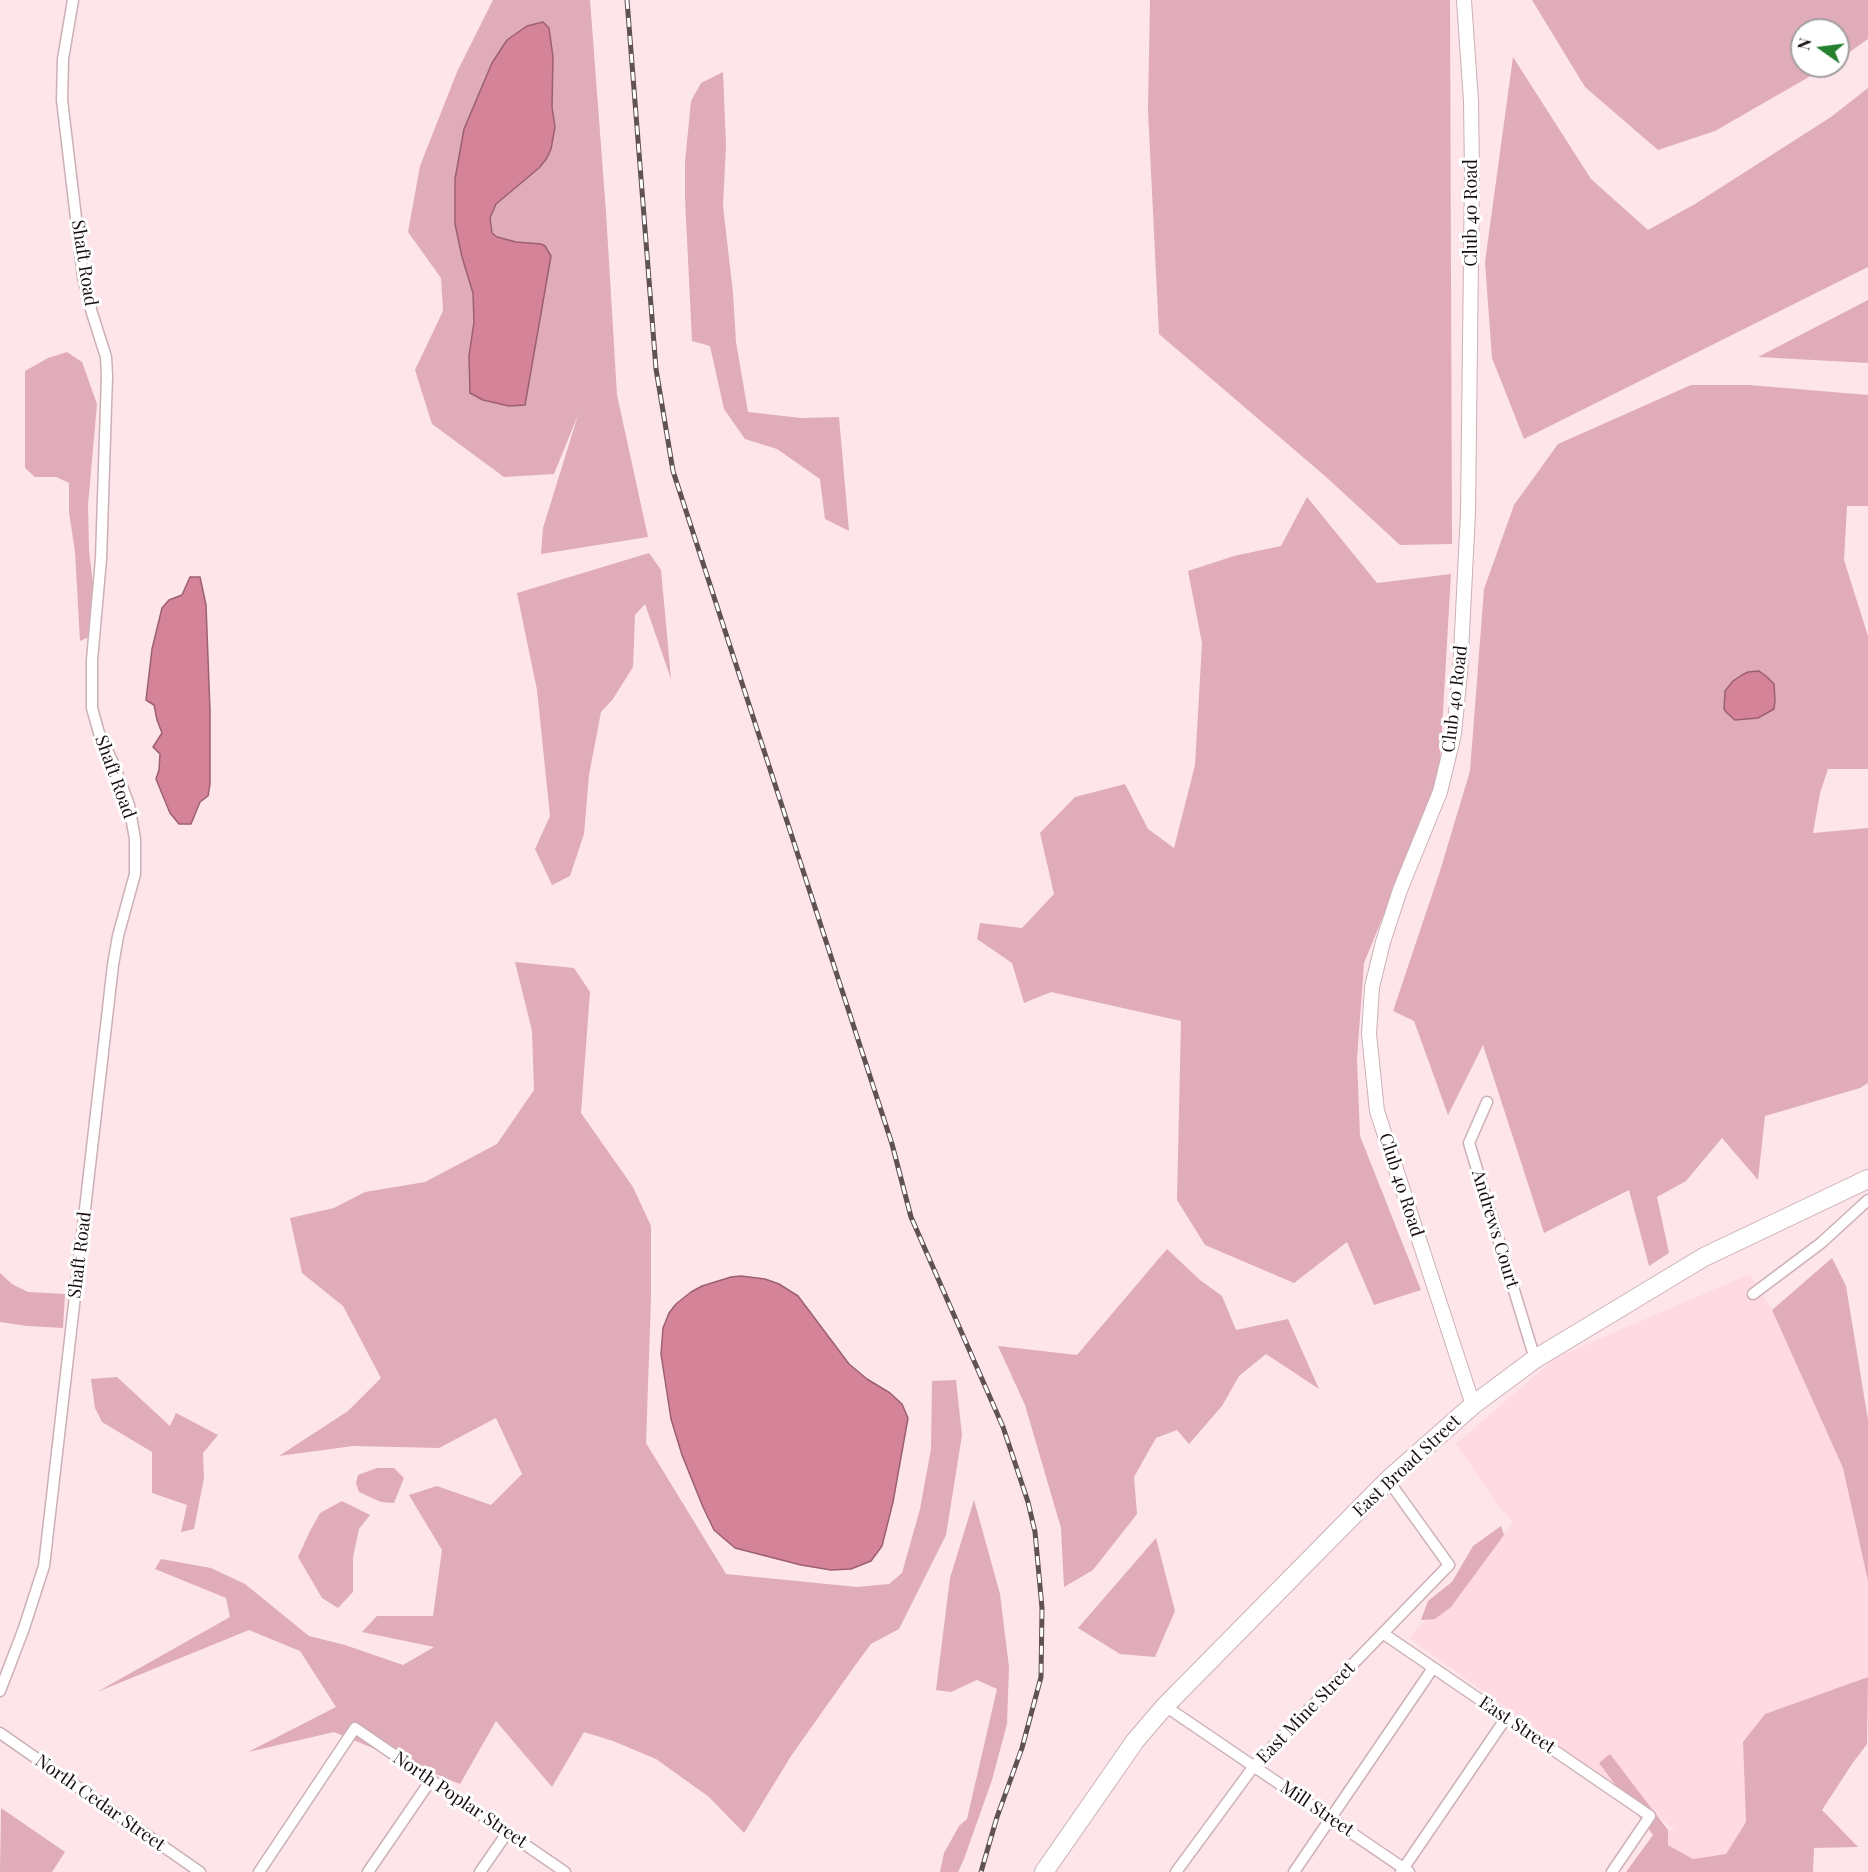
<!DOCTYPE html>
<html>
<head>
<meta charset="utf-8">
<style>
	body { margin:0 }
	#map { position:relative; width:1868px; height:1872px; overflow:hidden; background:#fde5ea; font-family:"Playfair Display",serif }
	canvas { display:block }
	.north { position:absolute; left:1790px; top:18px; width:60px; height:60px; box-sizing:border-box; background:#fff; border:2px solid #a39fa0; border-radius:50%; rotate:284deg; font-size:16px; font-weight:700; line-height:24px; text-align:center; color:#190f11 }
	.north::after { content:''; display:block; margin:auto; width:21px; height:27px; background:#247f2f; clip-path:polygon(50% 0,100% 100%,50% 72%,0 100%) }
</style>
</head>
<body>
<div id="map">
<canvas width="1868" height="1872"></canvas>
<div class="north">N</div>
</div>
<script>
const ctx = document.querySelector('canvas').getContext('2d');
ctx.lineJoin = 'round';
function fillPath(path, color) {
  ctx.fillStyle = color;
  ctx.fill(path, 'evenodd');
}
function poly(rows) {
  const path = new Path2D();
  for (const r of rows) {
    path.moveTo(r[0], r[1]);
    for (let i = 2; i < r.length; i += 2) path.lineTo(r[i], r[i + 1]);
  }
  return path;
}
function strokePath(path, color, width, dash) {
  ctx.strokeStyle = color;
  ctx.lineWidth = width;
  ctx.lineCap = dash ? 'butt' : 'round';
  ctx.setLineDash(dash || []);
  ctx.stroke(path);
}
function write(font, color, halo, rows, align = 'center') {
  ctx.font = font + ' "Playfair Display",serif';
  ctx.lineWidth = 6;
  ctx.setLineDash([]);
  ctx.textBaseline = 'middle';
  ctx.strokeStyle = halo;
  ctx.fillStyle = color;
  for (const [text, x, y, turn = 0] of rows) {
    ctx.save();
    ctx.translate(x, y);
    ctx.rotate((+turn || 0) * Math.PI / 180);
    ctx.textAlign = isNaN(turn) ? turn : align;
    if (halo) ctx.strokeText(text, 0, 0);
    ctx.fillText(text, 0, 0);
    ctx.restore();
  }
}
fillPath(poly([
	[1750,1274,1772,1310,1843,1468,1868,1581,1868,1677,1765,1714,1743,1742,1746,1822,1726,1854,1693,1859,1668,1845,1668,1830,1676,1830,1409,1638,1513,1523,1498,1505,1456,1444,1555,1358]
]), '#ffdae2');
fillPath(poly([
	[493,0,590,0,606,212,617,395,648,537,541,554,543,528,578,415,554,474,504,477,432,424,415,370,443,311,441,278,408,232,420,166,457,72],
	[1150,0,1450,0,1452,544,1400,545,1325,476,1159,334,1148,111],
	[1532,0,1868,0,1868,39,1838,60,1838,30,1802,30,1802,66,1828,66,1715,131,1658,150,1585,87],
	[1513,57,1591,179,1648,230,1695,204,1831,117,1868,88,1868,267,1524,439,1492,358,1485,262],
	[723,72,726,145,723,206,733,293,736,342,748,412,801,418,839,417,849,531,825,519,820,479,777,449,745,439,724,409,710,346,692,341,685,198,685,162,691,101,701,83],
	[1868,300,1868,363,1758,357],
	[67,352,82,362,97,404,88,505,89,550,94,593,89,637,80,641,75,552,69,512,69,483,56,477,35,477,25,468,25,371,48,358],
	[1691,385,1749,385,1868,395,1868,506,1847,506,1844,560,1868,636,1868,769,1828,769,1820,793,1813,833,1868,828,1868,1083,1860,1088,1765,1116,1758,1180,1722,1138,1686,1181,1657,1197,1669,1253,1649,1266,1629,1190,1544,1233,1483,1045,1448,1115,1414,1021,1393,1011,1440,871,1470,771,1484,589,1514,505,1558,444],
	[1307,497,1377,583,1451,574,1439,780,1364,963,1357,1059,1360,1136,1421,1290,1374,1305,1347,1242,1294,1283,1205,1245,1177,1200,1181,1021,1051,992,1024,1003,1012,963,977,939,980,923,1022,928,1054,894,1040,833,1075,797,1125,784,1148,829,1174,848,1195,765,1202,643,1188,571,1234,556,1281,546],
	[649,553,661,570,671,679,645,604,635,615,633,667,613,699,601,712,589,775,584,834,570,876,552,885,535,849,550,816,537,690,517,593],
	[515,962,574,968,590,992,581,1113,633,1187,651,1226,651,1298,646,1443,726,1574,857,1587,889,1584,902,1573,920,1509,931,1449,932,1381,956,1380,962,1435,946,1535,899,1629,871,1644,854,1667,791,1756,744,1833,709,1797,656,1759,613,1741,584,1732,552,1787,496,1721,460,1784,334,1732,248,1752,336,1707,300,1651,249,1630,97,1692,230,1617,226,1598,155,1569,161,1559,211,1568,245,1584,309,1636,345,1645,403,1665,434,1647,362,1632,377,1616,433,1616,442,1550,409,1495,437,1486,491,1505,522,1474,496,1418,439,1448,353,1446,279,1456,348,1411,381,1378,343,1306,302,1273,290,1218,334,1208,365,1192,425,1182,497,1144,534,1090,532,1031],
	[1167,1249,1200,1280,1222,1296,1236,1330,1288,1319,1319,1389,1266,1354,1239,1376,1222,1406,1189,1444,1177,1430,1156,1438,1134,1477,1137,1514,1093,1570,1064,1587,1061,1528,1025,1405,998,1346,1077,1355],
	[1832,1258,1846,1286,1868,1420,1868,1581,1843,1468,1772,1310],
	[0,1273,12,1284,28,1292,65,1294,63,1328,27,1326,0,1322],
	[117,1377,170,1426,176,1413,218,1435,203,1453,204,1478,194,1529,181,1532,187,1505,152,1493,152,1452,102,1422,95,1408,91,1379],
	[377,1468,394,1468,404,1478,394,1503,381,1502,359,1492,356,1483,358,1475],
	[974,1500,1000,1594,1009,1667,1007,1724,992,1780,964,1859,958,1872,940,1872,944,1853,959,1826,967,1819,997,1689,977,1680,951,1692,936,1690,950,1578],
	[342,1501,370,1515,359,1529,353,1557,353,1592,338,1608,322,1598,298,1557,310,1531,320,1513],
	[1501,1526,1504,1535,1451,1607,1435,1619,1421,1620,1428,1601,1452,1582,1473,1546],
	[1156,1538,1175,1611,1155,1657,1120,1654,1078,1628],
	[1868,1677,1867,1744,1852,1764,1822,1810,1858,1847,1814,1848,1813,1872,1626,1872,1653,1835,1599,1763,1610,1754,1668,1830,1668,1845,1693,1859,1726,1854,1746,1822,1743,1742,1765,1714],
	[1,1808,65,1852,52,1872,0,1872]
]), '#e0acb9');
const water = poly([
	[543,22,549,28,553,57,552,107,555,127,551,149,547,158,539,168,496,204,490,218,492,233,497,237,516,242,541,244,545,246,551,256,525,405,509,406,483,400,470,393,469,356,474,322,473,293,462,257,455,224,455,179,464,129,492,63,507,40,527,26,543,22],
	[190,577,200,577,206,605,210,711,210,784,208,796,200,802,191,824,179,824,170,813,156,779,159,770,160,754,153,747,162,733,157,720,154,705,146,700,152,649,162,608,169,600,182,595,190,577],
	[1759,671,1766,676,1774,684,1775,700,1774,709,1758,718,1735,720,1726,712,1724,709,1725,691,1733,681,1742,675,1748,672,1759,671],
	[741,1276,765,1279,779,1284,798,1296,849,1364,867,1379,890,1393,902,1404,908,1418,893,1502,882,1546,871,1561,851,1569,831,1570,801,1565,735,1548,714,1530,703,1507,682,1455,671,1419,661,1354,663,1328,669,1313,676,1304,691,1292,702,1286,731,1277,741,1276]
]);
fillPath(water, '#d48398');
strokePath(water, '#9c6070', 1.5);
const minor = poly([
	[1487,1102,1469,1143,1535,1359],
	[1753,1294,1821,1243,1868,1200],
	[1384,1634,1650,1816,1612,1872],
	[0,1691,24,1628,44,1566,113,965,118,936,135,874,135,839,129,805,114,765,99,733,92,708,92,660,101,559,107,376,106,357,92,313,83,277,62,100,63,59,73,0],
	[1165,1706,1409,1872],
	[0,1733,200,1872],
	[259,1872,355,1728,565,1872],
	[368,1872,431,1780],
	[480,1872,507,1833],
	[1176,1872,1254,1766,1449,1565,1388,1480],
	[1294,1872,1433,1668],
	[1401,1872,1506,1718]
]);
const tertiary = poly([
	[1464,0,1471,101,1472,174,1468,513,1460,673,1454,734,1440,792,1400,890,1383,942,1372,987,1369,1034,1377,1111,1473,1405]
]);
const trunk = poly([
	[1044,1872,1135,1741,1165,1706,1388,1480,1473,1405,1535,1359,1704,1257,1868,1179]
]);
strokePath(minor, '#ccb0b6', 13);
strokePath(tertiary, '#ccb0b6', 16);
strokePath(trunk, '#ccb0b6', 20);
strokePath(minor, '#fff', 10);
strokePath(tertiary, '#fff', 14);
strokePath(trunk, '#fff', 18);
const rail = poly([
	[627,0,656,369,673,471,892,1144,911,1217,1003,1427,1028,1502,1035,1532,1042,1608,1041,1677,1022,1748,997,1817,981,1872]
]);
strokePath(rail, '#5f5154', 5);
strokePath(rail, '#fff', 3, [9]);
write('18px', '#190f11', '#fff', [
	["Club 40 Road",1471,213,-90],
	["Shaft Road",84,263,81],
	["Club 40 Road",1455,699,-83],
	["Shaft Road",115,777,70],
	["Club 40 Road",1401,1185,72],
	["Andrews Court",1495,1229,73],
	["Shaft Road",80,1255,-83],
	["East Broad Street",1407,1466,-43],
	["East Mine Street",1306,1713,-46],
	["East Street",1517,1725,34],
	["North Poplar Street",460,1800,34],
	["North Cedar Street",100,1803,35],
	["Mill Street",1317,1809,34]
]);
</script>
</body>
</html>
